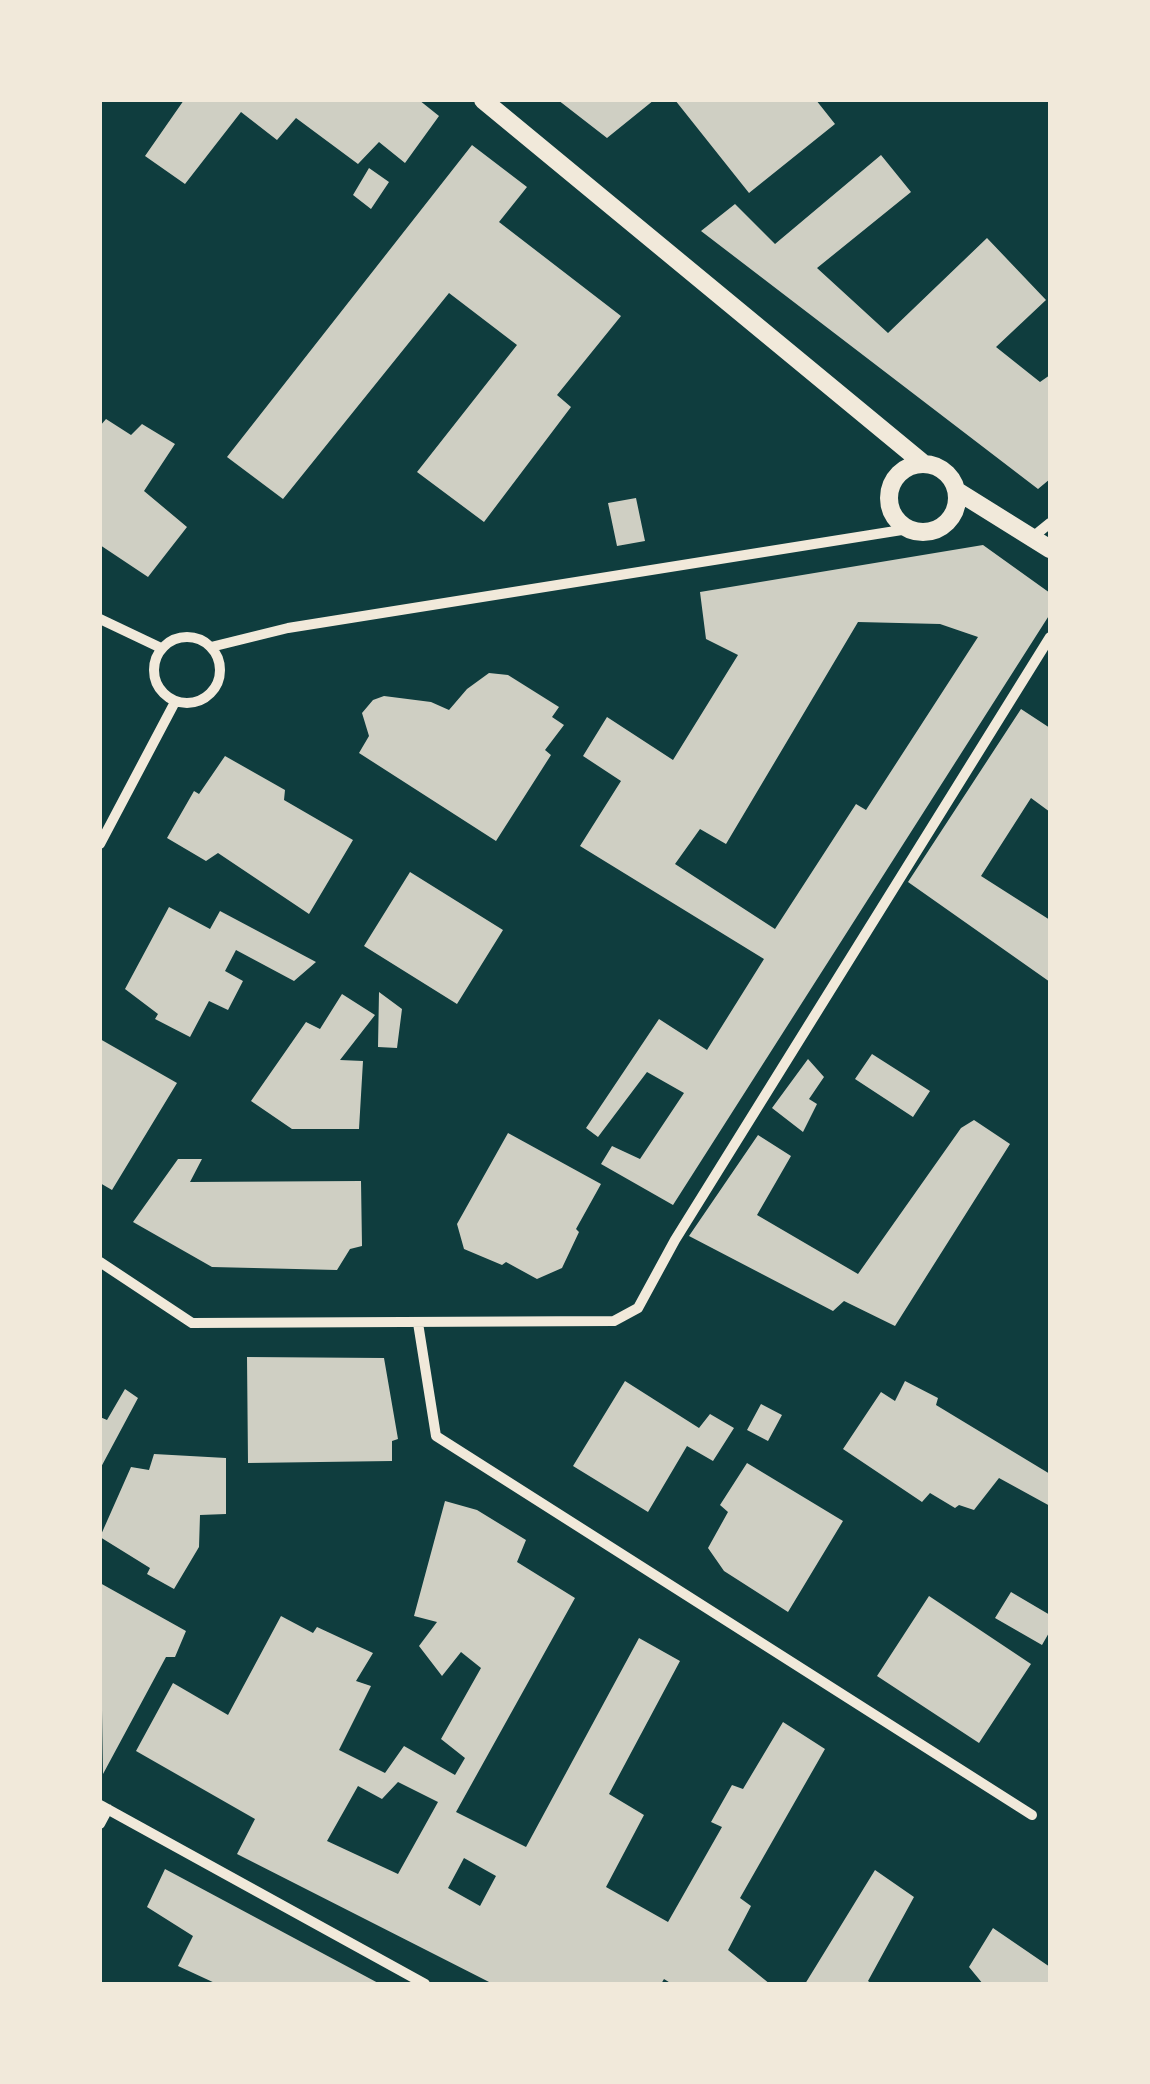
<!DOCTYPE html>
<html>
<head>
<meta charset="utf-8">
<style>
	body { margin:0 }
	#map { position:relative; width:1150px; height:2084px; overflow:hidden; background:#0f3d3e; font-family:Jost,sans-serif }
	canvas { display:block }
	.frame { position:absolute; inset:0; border:102px solid #f1e9da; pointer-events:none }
</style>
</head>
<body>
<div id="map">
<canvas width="1150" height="2084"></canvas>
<div class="frame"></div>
</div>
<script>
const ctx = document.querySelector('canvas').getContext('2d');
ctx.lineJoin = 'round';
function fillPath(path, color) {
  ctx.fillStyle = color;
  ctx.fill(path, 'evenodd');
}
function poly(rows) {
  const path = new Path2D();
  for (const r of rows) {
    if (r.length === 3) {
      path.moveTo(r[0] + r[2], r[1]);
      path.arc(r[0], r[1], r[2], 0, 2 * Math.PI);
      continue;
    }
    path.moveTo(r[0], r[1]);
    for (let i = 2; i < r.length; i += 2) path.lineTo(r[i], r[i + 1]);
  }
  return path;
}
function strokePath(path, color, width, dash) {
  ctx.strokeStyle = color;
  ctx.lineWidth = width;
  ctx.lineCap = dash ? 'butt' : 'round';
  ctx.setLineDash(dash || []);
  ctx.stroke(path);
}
fillPath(poly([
	[184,100,419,100,439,116,405,163,379,142,358,164,296,118,277,140,241,112,185,184,145,156],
	[558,100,654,100,607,138],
	[675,100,816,100,835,124,749,193],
	[472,145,527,187,499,222,621,316,557,395,571,407,484,522,417,472,517,345,449,293,283,499,227,457],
	[881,155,911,192,817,268,888,333,987,238,1046,300,996,347,1040,382,1050,375,1050,479,1038,489,701,231,735,204,775,244],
	[369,168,389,182,371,209,353,195],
	[106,419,131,435,142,424,175,444,144,491,187,527,148,577,100,545,100,426],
	[636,498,645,541,617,546,608,503],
	[983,545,1050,593,1050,614,673,1205,601,1164,612,1146,640,1159,684,1093,647,1072,598,1137,586,1128,659,1019,707,1050,764,959,580,846,621,781,583,756,607,717,673,760,738,655,706,639,700,592],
	[858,622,940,624,978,637,866,810,856,804,775,929,675,864,700,829,726,844],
	[489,673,508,675,559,707,552,717,564,725,545,750,551,755,496,841,359,753,369,736,362,713,373,700,384,696,431,702,449,710,467,689],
	[1021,709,1050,728,1050,812,1031,798,981,876,1050,920,1050,982,908,882],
	[225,756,285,790,284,800,353,840,309,914,218,853,206,861,167,838,194,791,199,794],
	[410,872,503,930,457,1004,364,946],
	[169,907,210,929,220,911,316,962,294,981,236,950,225,971,243,981,228,1010,209,1001,190,1037,155,1019,158,1014,125,989],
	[379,992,402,1009,397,1048,378,1047],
	[342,994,375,1015,340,1060,363,1061,359,1129,292,1129,251,1101,306,1022,320,1029],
	[100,1039,177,1083,112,1190,100,1183],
	[872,1054,930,1091,913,1117,855,1079],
	[808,1059,824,1077,809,1099,817,1104,803,1132,772,1108],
	[974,1120,1010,1144,895,1326,844,1301,833,1311,689,1236,758,1135,791,1156,757,1215,858,1274,961,1128],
	[508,1133,601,1184,576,1229,579,1232,562,1268,537,1279,506,1262,502,1265,464,1249,457,1224],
	[178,1159,202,1159,190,1182,361,1181,362,1246,350,1249,337,1270,212,1267,133,1222],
	[247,1357,384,1358,398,1439,392,1441,392,1461,248,1463],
	[625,1381,699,1428,710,1414,734,1428,713,1461,687,1446,648,1512,573,1466],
	[905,1381,938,1398,936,1405,1050,1474,1050,1506,999,1478,974,1510,959,1505,955,1508,930,1493,922,1502,843,1449,881,1392,895,1401],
	[125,1389,138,1398,100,1469,100,1417,107,1420],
	[761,1404,782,1415,768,1441,747,1430],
	[154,1454,226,1458,226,1514,200,1515,199,1547,174,1589,147,1574,150,1568,100,1537,131,1467,149,1470],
	[747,1463,843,1521,788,1612,724,1571,708,1548,728,1512,720,1505],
	[445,1501,477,1510,526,1540,517,1562,575,1598,456,1812,526,1847,639,1638,680,1661,609,1794,644,1815,606,1887,668,1922,722,1827,711,1822,732,1785,743,1789,783,1722,825,1749,740,1898,751,1906,728,1950,770,1984,672,1984,664,1979,661,1984,493,1984,237,1854,255,1819,136,1751,173,1683,228,1715,281,1616,313,1633,317,1627,373,1653,356,1681,371,1686,339,1750,385,1773,404,1746,455,1775,465,1758,441,1739,481,1668,461,1652,442,1676,419,1646,437,1622,414,1616],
	[398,1782,438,1802,398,1874,327,1841,358,1786,382,1799],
	[464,1858,496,1876,480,1906,448,1888],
	[100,1583,186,1631,175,1657,166,1657,103,1774],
	[1011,1592,1050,1615,1050,1631,1042,1645,995,1618],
	[929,1596,1031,1664,979,1743,877,1676],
	[165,1869,380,1984,217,1984,178,1966,193,1936,147,1907],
	[875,1870,914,1897,868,1981,872,1984,805,1984],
	[993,1928,1050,1967,1050,1984,983,1984,969,1967]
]), '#cfcfc3');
strokePath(poly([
	[1034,536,1050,523],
	[100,619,161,648],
	[187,670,33],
	[211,647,288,628,908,529],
	[100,844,175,702],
	[100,1262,192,1323,614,1321,638,1308,675,1240,1050,637],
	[418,1323,436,1436,1032,1815],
	[100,1805,425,1984],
	[100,1824,108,1809]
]), '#f1e9da', 10);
strokePath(poly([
	[483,100,924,464],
	[923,498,34],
	[957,491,1050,549]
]), '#f1e9da', 18);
</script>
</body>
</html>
